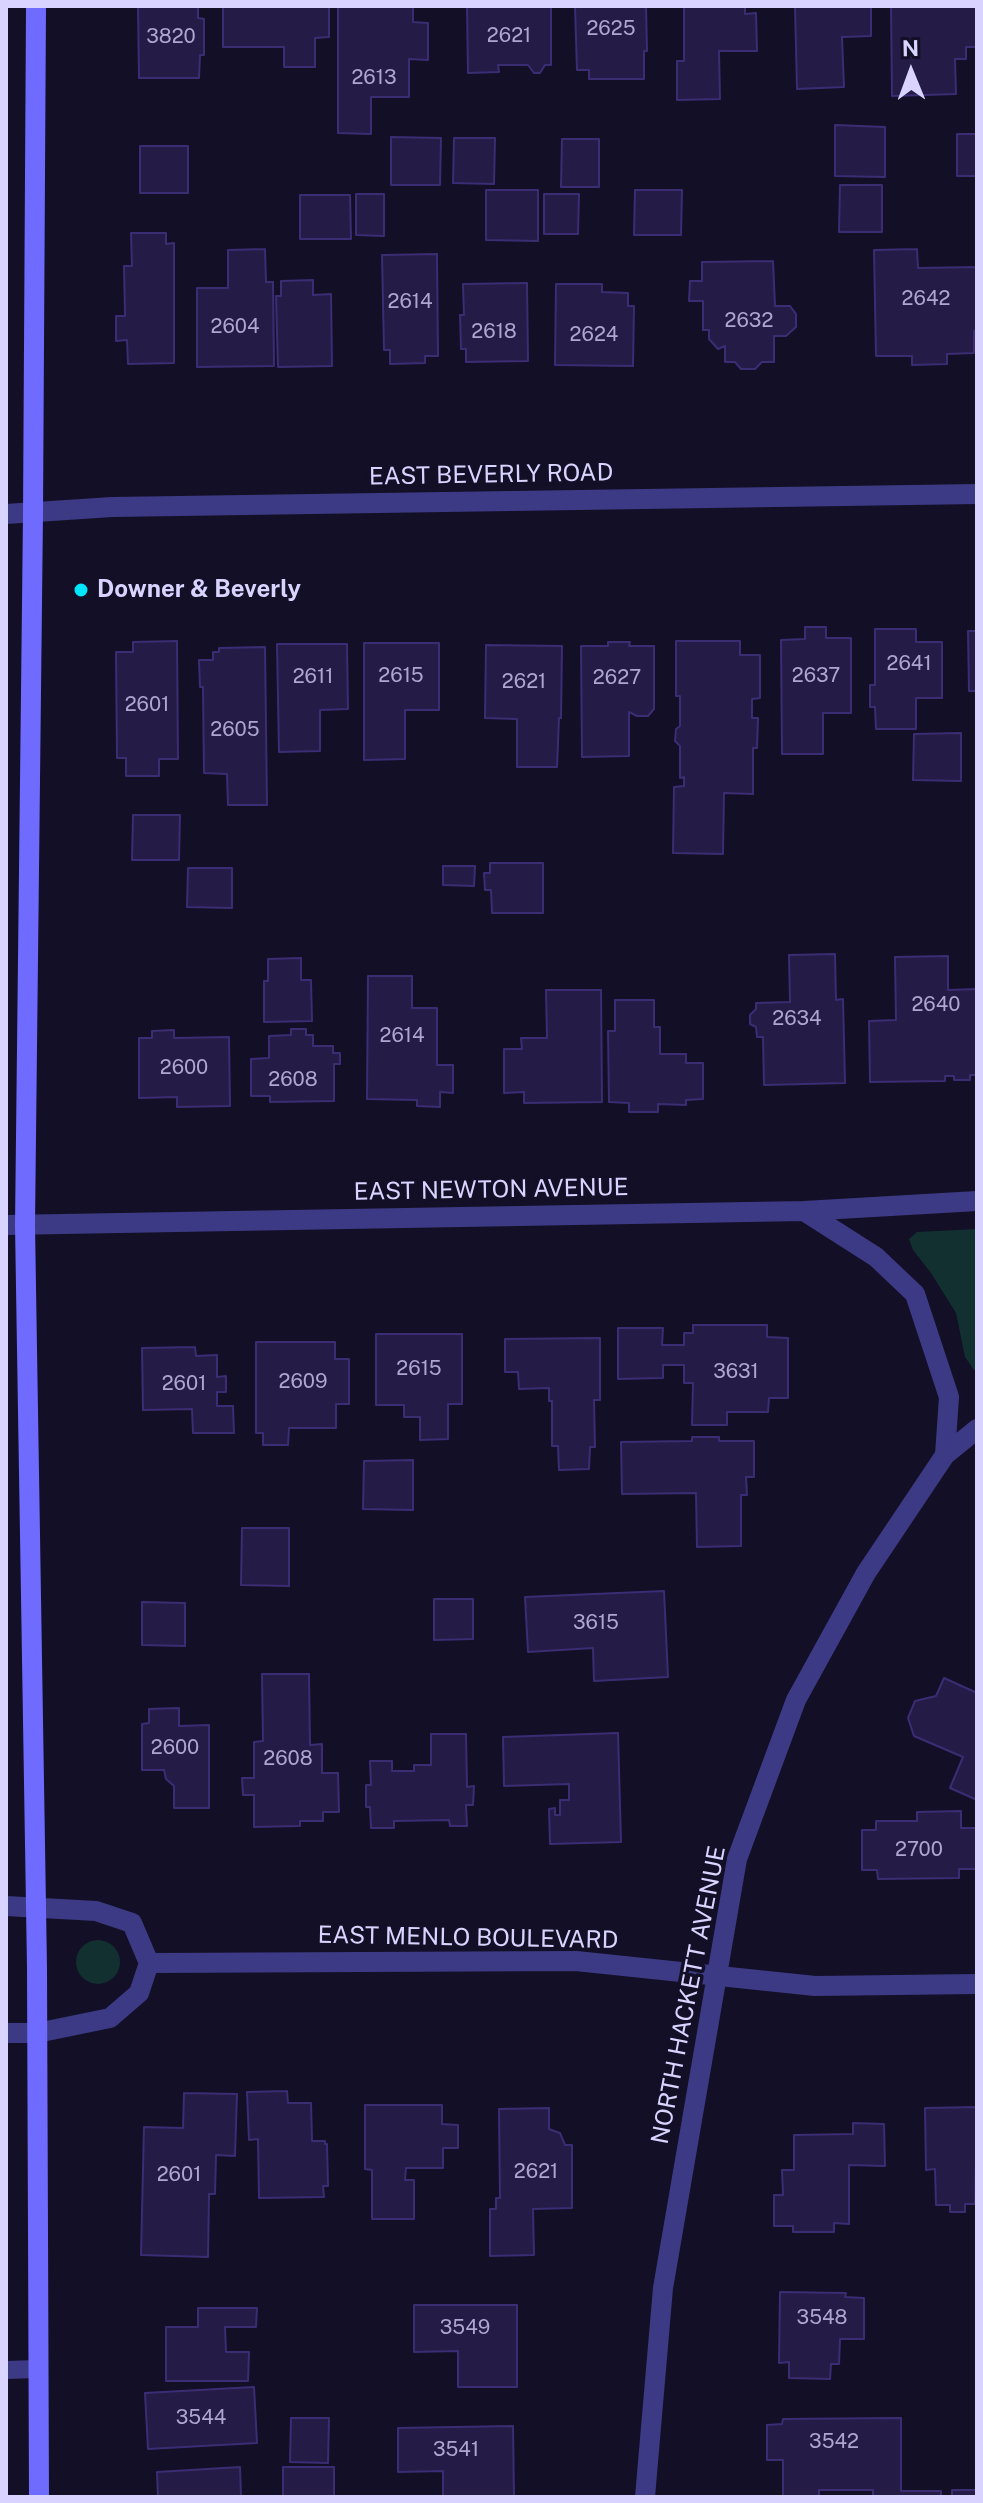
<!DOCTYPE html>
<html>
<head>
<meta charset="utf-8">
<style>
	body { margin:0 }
	#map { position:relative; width:983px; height:2503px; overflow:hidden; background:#130f26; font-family:"Public Sans",sans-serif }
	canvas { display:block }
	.frame { position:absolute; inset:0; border:8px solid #d9d4ff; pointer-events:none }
	.north { position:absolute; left:871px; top:32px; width:80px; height:80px; -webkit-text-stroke:6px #130f26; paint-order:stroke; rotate:359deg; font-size:22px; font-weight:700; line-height:32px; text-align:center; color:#d9d4ff }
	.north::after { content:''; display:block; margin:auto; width:28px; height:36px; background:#d9d4ff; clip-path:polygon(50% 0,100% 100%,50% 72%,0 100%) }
</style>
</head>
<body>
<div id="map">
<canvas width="983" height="2503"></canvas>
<div class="frame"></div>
<div class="north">N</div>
</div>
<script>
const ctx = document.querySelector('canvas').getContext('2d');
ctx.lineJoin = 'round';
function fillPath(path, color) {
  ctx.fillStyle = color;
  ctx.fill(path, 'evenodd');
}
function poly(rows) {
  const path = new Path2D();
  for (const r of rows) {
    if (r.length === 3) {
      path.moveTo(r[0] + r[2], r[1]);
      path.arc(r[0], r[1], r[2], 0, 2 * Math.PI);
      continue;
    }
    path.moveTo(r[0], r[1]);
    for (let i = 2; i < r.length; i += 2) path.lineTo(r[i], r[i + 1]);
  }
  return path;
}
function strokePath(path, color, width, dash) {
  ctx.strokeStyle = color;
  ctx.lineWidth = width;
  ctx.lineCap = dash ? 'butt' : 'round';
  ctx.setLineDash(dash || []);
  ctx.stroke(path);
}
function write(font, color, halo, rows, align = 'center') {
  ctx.font = font + ' "Public Sans",sans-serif';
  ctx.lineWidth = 7;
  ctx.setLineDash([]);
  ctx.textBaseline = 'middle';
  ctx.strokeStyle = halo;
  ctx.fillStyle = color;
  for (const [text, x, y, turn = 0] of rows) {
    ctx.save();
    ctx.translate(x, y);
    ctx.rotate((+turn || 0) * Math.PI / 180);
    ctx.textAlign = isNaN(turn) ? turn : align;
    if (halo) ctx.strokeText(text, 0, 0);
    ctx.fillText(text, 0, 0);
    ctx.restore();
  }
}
fillPath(poly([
	[977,1229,977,1370,974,1370,965,1357,956,1313,931,1273,913,1250,909,1239,917,1232],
	[98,1962,22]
]), '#12302f');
const building = poly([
	[138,6,198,6,198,18,204,19,204,55,200,55,199,78,139,78,138,6],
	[223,6,329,6,329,37,315,38,315,67,284,67,284,47,223,47,223,6],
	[338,6,413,6,413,22,428,23,428,60,409,59,409,97,371,97,371,134,338,133,338,6],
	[467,6,551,6,551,65,545,65,540,73,534,73,528,65,498,65,499,72,468,73,467,6],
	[575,6,646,6,647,51,644,51,644,79,589,79,589,70,577,70,575,6],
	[684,6,745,6,745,14,756,13,757,51,719,51,720,99,677,100,677,61,684,61,684,6],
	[795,6,871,6,871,36,842,37,844,87,797,89,795,6],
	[891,6,977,7,977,47,966,47,966,59,955,59,956,94,892,96,891,6],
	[835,125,885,127,885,177,835,176,835,125],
	[957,134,977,134,977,176,957,176,957,134],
	[391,137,441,138,440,185,391,185,391,137],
	[454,138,495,138,494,184,453,183,454,138],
	[562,139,599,139,599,187,561,187,562,139],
	[140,146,188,146,188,193,140,193,140,146],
	[840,185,882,185,882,232,839,232,840,185],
	[486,190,538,190,538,241,486,240,486,190],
	[635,190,682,190,681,235,634,235,635,190],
	[356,194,384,194,384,236,356,235,356,194],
	[544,194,579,194,578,234,544,234,544,194],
	[300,195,350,195,351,239,300,239,300,195],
	[131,233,166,233,166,244,174,243,174,363,128,364,127,340,116,341,116,316,125,316,124,266,132,266,131,233],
	[265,249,266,282,273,282,274,366,197,367,197,288,228,288,228,250,265,249],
	[917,249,918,268,977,267,977,330,974,331,974,353,947,354,947,364,912,365,912,356,876,356,874,250,917,249],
	[437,254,438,356,425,356,425,363,390,364,390,350,384,350,382,255,437,254],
	[773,261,775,306,790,306,796,314,796,327,786,336,774,336,774,362,762,362,755,369,741,369,735,362,725,362,725,346,718,349,709,339,709,330,703,330,703,301,689,301,690,281,702,281,702,262,773,261],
	[313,280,313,295,331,294,332,366,278,367,276,296,281,296,281,281,313,280],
	[527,283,528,361,466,362,466,349,461,349,460,315,464,315,463,284,527,283],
	[556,284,602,284,602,292,628,293,628,306,634,306,633,366,555,365,556,284],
	[805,627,826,627,826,638,851,638,851,713,823,713,823,754,782,754,781,640,805,639,805,627],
	[875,629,916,629,916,642,942,642,942,698,916,698,916,729,876,729,875,707,870,707,870,685,875,685,875,629],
	[968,631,977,631,977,691,969,691,968,631],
	[177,641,178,759,159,759,159,776,126,776,126,758,117,758,116,652,133,652,133,642,177,641],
	[676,641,740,641,740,655,760,655,760,698,752,699,752,718,758,718,757,748,753,748,753,794,724,793,723,854,673,853,674,787,684,786,684,777,680,778,680,746,675,741,676,729,680,726,680,696,676,696,676,641],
	[608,642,630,642,629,646,654,646,654,709,648,716,637,716,629,712,629,756,582,757,581,646,608,646,608,642],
	[364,643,439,643,439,710,405,710,405,759,364,760,364,643],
	[277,644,347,644,348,709,320,710,320,751,279,752,277,644],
	[486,645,562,646,561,718,559,718,557,767,517,767,517,719,485,718,486,645],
	[265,647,267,805,228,805,227,774,204,773,203,687,200,687,199,660,213,660,213,652,219,652,219,648,265,647],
	[961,733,961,781,913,780,914,734,961,733],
	[133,815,180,815,179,860,132,860,133,815],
	[490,863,543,863,543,913,492,913,491,890,485,890,484,873,490,873,490,863],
	[443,866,475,866,474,886,443,885,443,866],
	[188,868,232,868,232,908,187,907,188,868],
	[835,954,836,1000,843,999,845,1083,764,1085,763,1037,757,1037,756,1027,750,1024,750,1015,756,1009,756,1003,790,1002,789,955,835,954],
	[948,956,948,990,977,989,977,1075,970,1075,970,1080,954,1080,954,1076,945,1076,945,1081,870,1082,869,1021,896,1020,895,957,948,956],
	[301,958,301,980,311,980,312,1021,264,1022,264,981,268,981,268,959,301,958],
	[368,976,412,976,412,1008,437,1008,437,1065,453,1065,453,1093,440,1092,440,1107,417,1106,417,1100,367,1099,368,976],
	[546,990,601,990,602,1102,524,1103,524,1092,504,1093,504,1049,522,1049,521,1038,547,1038,546,990],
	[615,1000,654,1000,654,1027,660,1027,660,1054,686,1054,686,1063,703,1063,703,1099,686,1100,686,1105,658,1104,658,1112,629,1112,629,1103,609,1102,608,1031,615,1031,615,1000],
	[291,1029,306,1029,306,1035,313,1035,313,1046,333,1046,333,1053,340,1053,340,1064,334,1064,334,1101,270,1102,270,1096,251,1096,251,1059,269,1058,269,1036,291,1035,291,1029],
	[174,1030,174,1038,229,1037,230,1106,177,1107,177,1097,139,1098,139,1038,152,1038,152,1031,174,1030],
	[693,1325,767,1325,767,1337,788,1338,788,1398,769,1398,768,1412,727,1412,727,1425,692,1425,693,1383,684,1383,684,1365,663,1365,663,1378,618,1379,618,1328,663,1328,662,1345,684,1345,684,1333,693,1333,693,1325],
	[376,1334,462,1334,462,1404,448,1404,448,1439,420,1440,420,1417,404,1417,404,1405,376,1405,376,1334],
	[600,1338,600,1400,594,1400,595,1447,590,1447,589,1469,559,1470,558,1446,552,1446,552,1401,549,1401,549,1388,519,1389,518,1372,505,1372,505,1339,600,1338],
	[256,1342,335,1342,335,1359,349,1359,349,1404,336,1404,336,1428,289,1428,288,1445,263,1445,263,1433,256,1433,256,1342],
	[195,1347,196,1356,217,1355,217,1377,226,1376,226,1392,217,1392,217,1406,233,1406,234,1433,193,1433,192,1409,143,1410,142,1348,195,1347],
	[692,1437,719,1437,719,1441,754,1441,754,1477,746,1477,747,1495,741,1495,741,1546,697,1547,696,1493,622,1494,621,1442,692,1441,692,1437],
	[413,1460,413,1510,363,1509,364,1461,413,1460],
	[242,1528,289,1528,289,1586,241,1585,242,1528],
	[664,1591,668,1677,594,1681,593,1648,528,1652,525,1597,664,1591],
	[434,1599,473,1599,473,1639,434,1640,434,1599],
	[142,1602,185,1603,185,1646,142,1645,142,1602],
	[262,1674,309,1674,310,1745,322,1744,322,1773,338,1773,339,1812,323,1812,323,1821,300,1821,300,1826,254,1827,254,1795,243,1795,242,1778,254,1778,254,1742,263,1741,262,1674],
	[944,1678,977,1693,977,1800,950,1788,963,1757,914,1736,908,1718,915,1701,936,1696,944,1678],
	[179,1708,179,1726,209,1725,209,1808,174,1808,174,1786,166,1779,164,1770,142,1770,142,1724,149,1723,149,1709,179,1708],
	[618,1733,621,1842,550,1844,549,1809,555,1808,555,1815,560,1815,560,1800,569,1800,569,1784,504,1786,503,1737,618,1733],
	[431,1734,466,1734,467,1787,474,1786,473,1805,466,1805,467,1826,450,1826,449,1820,394,1821,394,1828,371,1828,370,1807,366,1807,366,1785,371,1785,370,1761,392,1761,392,1771,414,1771,414,1765,431,1765,431,1734],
	[961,1811,961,1828,977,1828,977,1869,959,1869,959,1878,878,1879,877,1870,862,1870,862,1830,876,1830,876,1821,917,1821,917,1812,961,1811],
	[287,2091,288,2103,311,2103,312,2141,325,2141,325,2144,327,2144,328,2186,323,2186,324,2197,259,2198,258,2139,249,2140,247,2092,287,2091],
	[184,2093,237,2094,235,2156,216,2155,215,2194,209,2194,208,2257,141,2255,144,2127,183,2128,184,2093],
	[365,2105,442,2105,442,2124,458,2125,458,2148,443,2148,443,2168,406,2168,405,2180,414,2180,414,2219,372,2219,372,2170,365,2169,365,2105],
	[977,2107,975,2204,965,2204,965,2212,950,2212,950,2205,936,2205,935,2169,926,2170,925,2108,977,2107],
	[549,2108,549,2129,560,2133,565,2145,572,2145,572,2208,533,2209,534,2255,490,2256,490,2209,496,2209,496,2198,500,2198,499,2109,549,2108],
	[853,2123,884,2124,885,2166,849,2165,849,2224,834,2223,834,2232,793,2232,793,2226,774,2226,774,2195,783,2195,782,2170,794,2170,794,2135,853,2134,853,2123],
	[780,2292,846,2293,845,2297,864,2298,864,2339,840,2339,839,2364,831,2364,830,2379,789,2378,789,2362,779,2363,780,2292],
	[414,2305,517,2305,517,2387,458,2387,458,2351,414,2352,414,2305],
	[198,2308,257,2308,256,2327,225,2327,226,2352,249,2352,248,2381,166,2381,166,2327,198,2327,198,2308],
	[254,2387,257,2443,148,2449,145,2393,254,2387],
	[291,2418,329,2418,328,2463,290,2462,291,2418],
	[901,2418,901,2491,941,2491,941,2497,873,2497,873,2490,819,2490,819,2497,783,2497,783,2460,767,2460,767,2425,782,2424,783,2419,901,2418],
	[513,2426,514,2497,443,2497,443,2471,398,2472,398,2428,513,2426],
	[240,2467,241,2497,158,2497,157,2472,240,2467],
	[283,2467,334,2467,334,2497,283,2497,283,2467],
	[952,2490,977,2490,977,2497,952,2497,952,2490]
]);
fillPath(building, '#241b47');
strokePath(building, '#3b2d73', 2);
strokePath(poly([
	[6,2370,38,2369]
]), '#3d3a85', 18);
strokePath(poly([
	[6,514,112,507,977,494],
	[6,1225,804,1211,977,1201],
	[945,1455,977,1429],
	[6,1906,96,1911,132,1923,149,1963,139,1993,110,2018,37,2033,6,2033],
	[149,1963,576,1961,815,1986,977,1984],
	[645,2497,663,2288,737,1859,796,1700,866,1573,945,1455,949,1397,915,1294,876,1257,804,1211]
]), '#3d3a85', 20);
strokePath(poly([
	[36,6,33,514,25,1225,37,1968,39,2497]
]), '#6f6bff', 20);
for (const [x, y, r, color] of [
	[81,590,8,"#00e5ff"]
]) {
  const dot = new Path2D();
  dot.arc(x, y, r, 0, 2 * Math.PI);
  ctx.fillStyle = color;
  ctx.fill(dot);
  strokePath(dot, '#130f26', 3);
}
write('20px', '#aca6d1', null, [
	["2625",611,29],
	["2621",509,36],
	["3820",171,37],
	["2613",374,78],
	["2642",926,299],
	["2614",410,302],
	["2632",749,321],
	["2604",235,327],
	["2618",494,332],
	["2624",594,335],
	["2641",909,664],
	["2615",401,676],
	["2637",816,676],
	["2611",313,677],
	["2627",617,678],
	["2621",524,682],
	["2601",147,705],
	["2605",235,730],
	["2640",936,1005],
	["2634",797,1019],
	["2614",402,1036],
	["2600",184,1068],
	["2608",293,1080],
	["2615",419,1369],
	["3631",736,1372],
	["2609",303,1382],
	["2601",184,1384],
	["3615",596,1623],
	["2600",175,1748],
	["2608",288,1759],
	["2700",919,1850],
	["2621",536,2172],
	["2601",179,2175],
	["3548",822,2318],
	["3549",465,2328],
	["3544",201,2418],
	["3542",834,2442],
	["3541",456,2450]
]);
write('24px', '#d9d4ff', '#130f26', [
	["EAST BEVERLY ROAD",491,475,-1],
	["EAST NEWTON AVENUE",491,1190,-1],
	["EAST MENLO BOULEVARD",468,1938,1],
	["NORTH HACKETT AVENUE",689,1995,-79]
]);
write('bold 24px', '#d9d4ff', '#130f26', [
	["Downer & Beverly",97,590]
], 'left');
</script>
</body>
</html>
